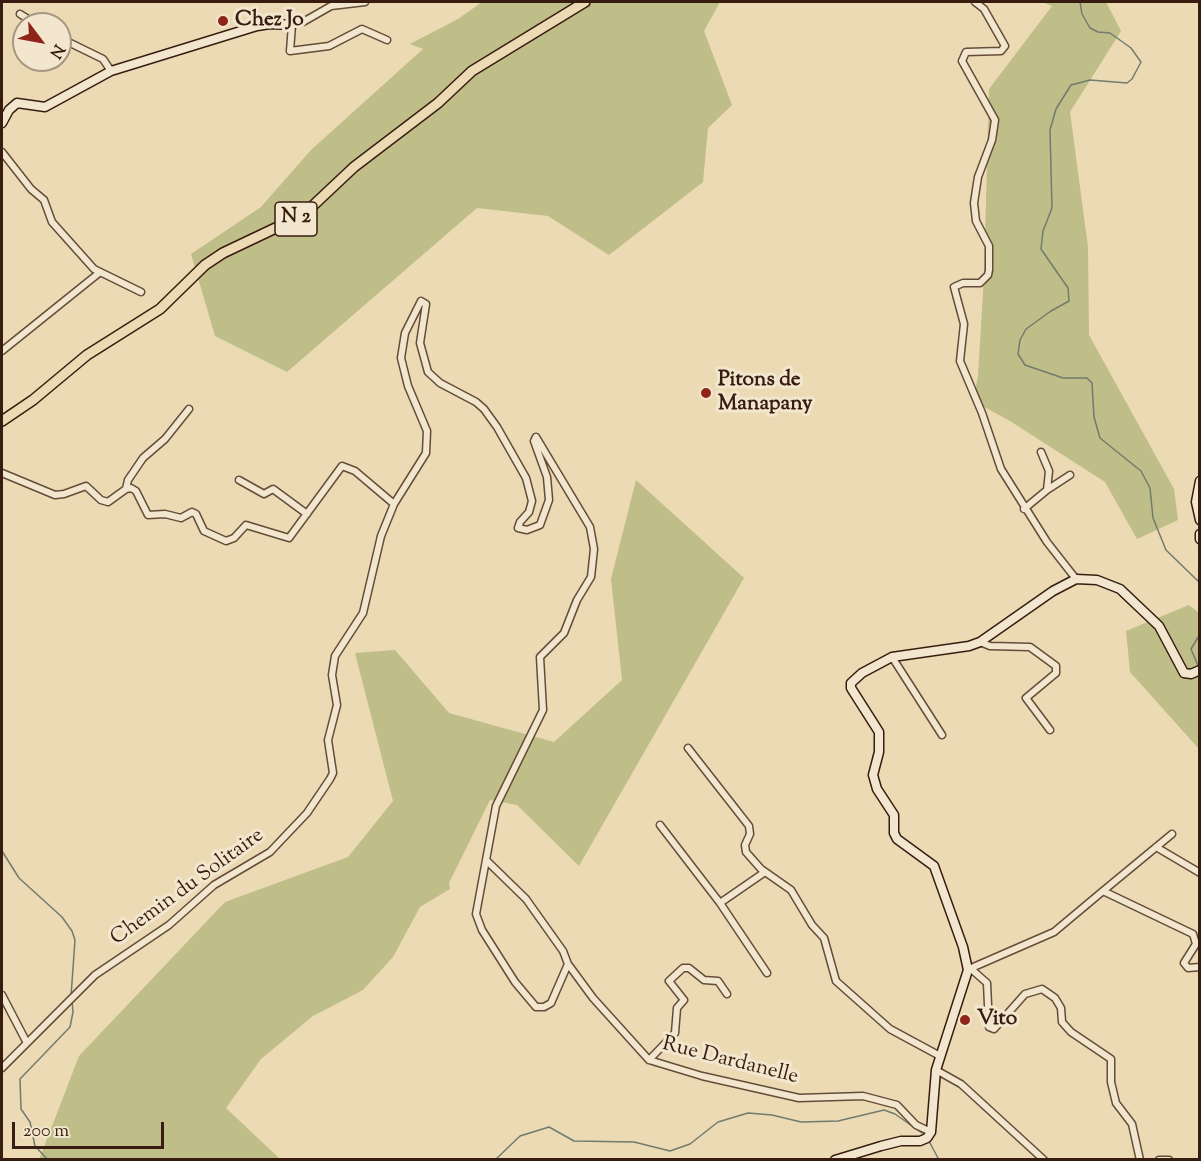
<!DOCTYPE html>
<html>
<head>
<meta charset="utf-8">
<style>
	body { margin:0 }
	#map { position:relative; width:1201px; height:1161px; overflow:hidden; background:#ebdab3; font-family:"Sorts Mill Goudy",serif }
	canvas { display:block }
	.frame { position:absolute; inset:0; border:3px solid #381c10; pointer-events:none }
	.north { position:absolute; left:12px; top:12px; width:60px; height:60px; box-sizing:border-box; background:#f2e7ce; border:2px solid #a89682; border-radius:50%; rotate:122deg; font-size:16px; font-weight:700; line-height:24px; text-align:center; color:#381c10 }
	.north::after { content:''; display:block; margin:auto; width:21px; height:27px; background:#8f2418; clip-path:polygon(50% 0,100% 100%,50% 72%,0 100%) }
	.scale { position:absolute; left:12px; top:1122px; width:152px; height:27px; box-sizing:border-box; border:3px solid #381c10; border-top:0; padding-left:8px; font-size:18px; line-height:21px; white-space:nowrap; color:#381c10; -webkit-text-stroke:4px #f2e7ce; paint-order:stroke }
</style>
</head>
<body>
<div id="map">
<canvas width="1201" height="1161"></canvas>
<div class="frame"></div>
<div class="north">N</div>
<div class="scale">200 m</div>
</div>
<script>
const ctx = document.querySelector('canvas').getContext('2d');
ctx.lineJoin = 'round';
function fillPath(path, color) {
  ctx.fillStyle = color;
  ctx.fill(path, 'evenodd');
}
function poly(rows) {
  const path = new Path2D();
  for (const r of rows) {
    path.moveTo(r[0], r[1]);
    for (let i = 2; i < r.length; i += 2) path.lineTo(r[i], r[i + 1]);
  }
  return path;
}
function strokePath(path, color, width, dash) {
  ctx.strokeStyle = color;
  ctx.lineWidth = width;
  ctx.lineCap = dash ? 'butt' : 'round';
  ctx.setLineDash(dash || []);
  ctx.stroke(path);
}
function write(font, color, halo, rows, align = 'center') {
  ctx.font = font + ' "Sorts Mill Goudy",serif';
  ctx.lineWidth = 6;
  ctx.setLineDash([]);
  ctx.textBaseline = 'middle';
  ctx.strokeStyle = halo;
  ctx.fillStyle = color;
  for (const [text, x, y, turn = 0] of rows) {
    ctx.save();
    ctx.translate(x, y);
    ctx.rotate((+turn || 0) * Math.PI / 180);
    ctx.textAlign = isNaN(turn) ? turn : align;
    if (halo) ctx.strokeText(text, 0, 0);
    ctx.fillText(text, 0, 0);
    ctx.restore();
  }
}
fillPath(poly([
	[482,2,720,2,704,31,732,105,708,128,703,182,609,255,548,216,477,208,287,372,215,336,191,254,261,207,311,150,423,49,410,44,458,19],
	[1042,2,1106,2,1121,31,1070,112,1088,247,1089,335,1174,489,1178,520,1137,539,1105,482,1010,421,973,401,978,376,984,276,989,89,1052,6],
	[636,480,744,578,579,866,517,805,490,800,449,883,450,889,420,907,393,957,363,990,313,1016,261,1059,226,1108,280,1159,39,1160,79,1056,225,902,348,857,393,801,355,653,395,650,449,713,554,742,622,680,611,579],
	[1189,605,1199,613,1199,749,1130,672,1126,631]
]), '#bfbd88');
strokePath(poly([
	[1080,2,1082,14,1090,28,1098,32,1110,33,1131,48,1141,62,1132,79,1127,83,1090,80,1071,85,1056,109,1050,130,1052,208,1043,231,1041,249,1068,288,1069,301,1051,311,1026,329,1020,340,1018,354,1025,365,1063,378,1087,378,1092,383,1094,417,1100,438,1141,471,1150,488,1153,518,1166,550,1200,583],
	[1199,668,1191,649,1200,634],
	[2,851,19,878,62,917,72,931,75,940,71,996],
	[930,1143,939,1160],
	[48,1160,35,1146,30,1122,21,1109,20,1079,70,1027,73,1012,72,1001],
	[495,1160,520,1136,549,1127,574,1141,634,1142,670,1151,690,1144,718,1122,748,1113,772,1115,801,1122,838,1121,884,1110,895,1114,922,1133]
]), '#727b6e', 1.5);
const street = poly([
	[365,2,331,6,303,22,292,25,290,51,329,46,362,29,387,40],
	[975,2,984,9,1005,46,1001,51,966,52,962,61,995,120,992,140,978,177,974,203,976,221,989,246,989,270,988,275,980,283,963,283,954,287,964,324,960,361,982,413,1001,469,1047,542,1076,579],
	[20,14,36,24],
	[60,38,103,59,111,71],
	[2,152,31,189,44,200,52,222,94,269,141,292],
	[2,351,99,273],
	[2,473,55,495,64,494,86,486,101,500,108,502,126,489,131,488,136,491,148,515,165,514,181,518,192,512,196,514,204,531,226,541,234,538,246,525,289,538,342,466,355,471,394,504],
	[239,480,264,494,273,489,307,514],
	[126,489,128,480,143,458,165,439,189,409],
	[1047,490,1070,475],
	[1024,509,1047,490,1049,471,1041,452],
	[980,642,990,646,1030,647,1056,666,1056,673,1026,698,1050,730],
	[892,657,942,735],
	[688,748,749,826,750,834,745,845,746,852,761,869,791,890,812,925,824,938,836,981,890,1029,940,1056],
	[660,825,720,903,767,973],
	[1156,847,1200,873],
	[486,860,526,899,563,951,568,964],
	[1103,891,1172,834],
	[720,903,765,872],
	[970,968,987,983,989,1027,994,1029,1025,994,1042,989,1055,998,1061,1008,1062,1022,1071,1032,1111,1059,1111,1082,1116,1103,1132,1124,1140,1160],
	[969,969,1054,932,1103,891,1193,934,1196,944,1184,963,1188,968,1200,967],
	[2,995,27,1043],
	[649,1060,675,1033,677,1008,684,1000,669,981,683,968,689,968,704,980,718,981,727,994],
	[2,1068,95,975,169,925,214,885,270,852,307,813,330,779,333,773,328,740,337,705,332,675,335,656,363,613,381,536,394,504,426,453,427,431,408,386,401,358,405,333,421,301,426,304,420,343,428,372,440,383,476,402,484,409,497,427,526,478,532,501,529,512,520,522,518,528,527,530,540,525,549,500,547,477,534,441,536,437,590,527,594,549,591,577,577,600,564,633,540,657,543,710,496,806,476,914,482,930,515,982,536,1007,544,1007,551,1003,568,964,593,998,649,1060,702,1076,799,1098,863,1096,897,1105,916,1125,931,1132],
	[936,1070,961,1084,1044,1160],
	[1159,1160,1169,1160]
]);
const secondary = poly([
	[2,123,9,110,17,103,45,107,111,71,257,26,270,24,292,25],
	[1200,481,1196,502,1200,520],
	[1200,534,1200,539],
	[835,1160,881,1146,901,1141,920,1141,927,1138,931,1132,936,1070,968,970,963,947,934,866,897,839,894,833,894,815,877,789,873,775,879,752,879,732,851,688,851,683,862,673,892,657,969,646,980,642,1053,591,1076,579,1097,580,1120,589,1159,626,1184,673,1191,674,1200,670]
]);
const primary = poly([
	[2,421,33,400,87,355,160,309,205,265,223,253,303,215,354,167,438,103,472,71,585,2]
]);
strokePath(street, '#654c39', 9);
strokePath(secondary, '#381c10', 11);
strokePath(primary, '#381c10', 12);
strokePath(street, '#f2e7ce', 6);
strokePath(secondary, '#f2e7ce', 8);
strokePath(primary, '#ebdab3', 9);
for (const [x, y, r, color] of [
	[223,21,6,"#8f2418"],
	[706,393,6,"#8f2418"],
	[965,1020,6,"#8f2418"]
]) {
  const dot = new Path2D();
  dot.arc(x, y, r, 0, 2 * Math.PI);
  ctx.fillStyle = color;
  ctx.fill(dot);
  strokePath(dot, '#f2e7ce', 2);
}
for (const [x, y, w] of [
	[296,219,42]
]) {
  const box = new Path2D();
  box.roundRect(x - w / 2, y - 17, w, 34, 4.5);
  ctx.fillStyle = '#f2e7ce';
  ctx.fill(box);
  strokePath(box, '#381c10', 1.5);
}
write('bold 20px', '#381c10', null, [
	["N 2",296,219]
]);
write('bold 21px', '#381c10', '#f2e7ce', [
	["Chez Jo",235,21],
	["Pitons de",718,381],
	["Manapany",718,405],
	["Vito",977,1020]
], 'left');
write('21px', '#381c10', '#f2e7ce', [
	["Chemin du Solitaire",188,888,-36],
	["Rue Dardanelle",730,1062,14]
]);
</script>
</body>
</html>
